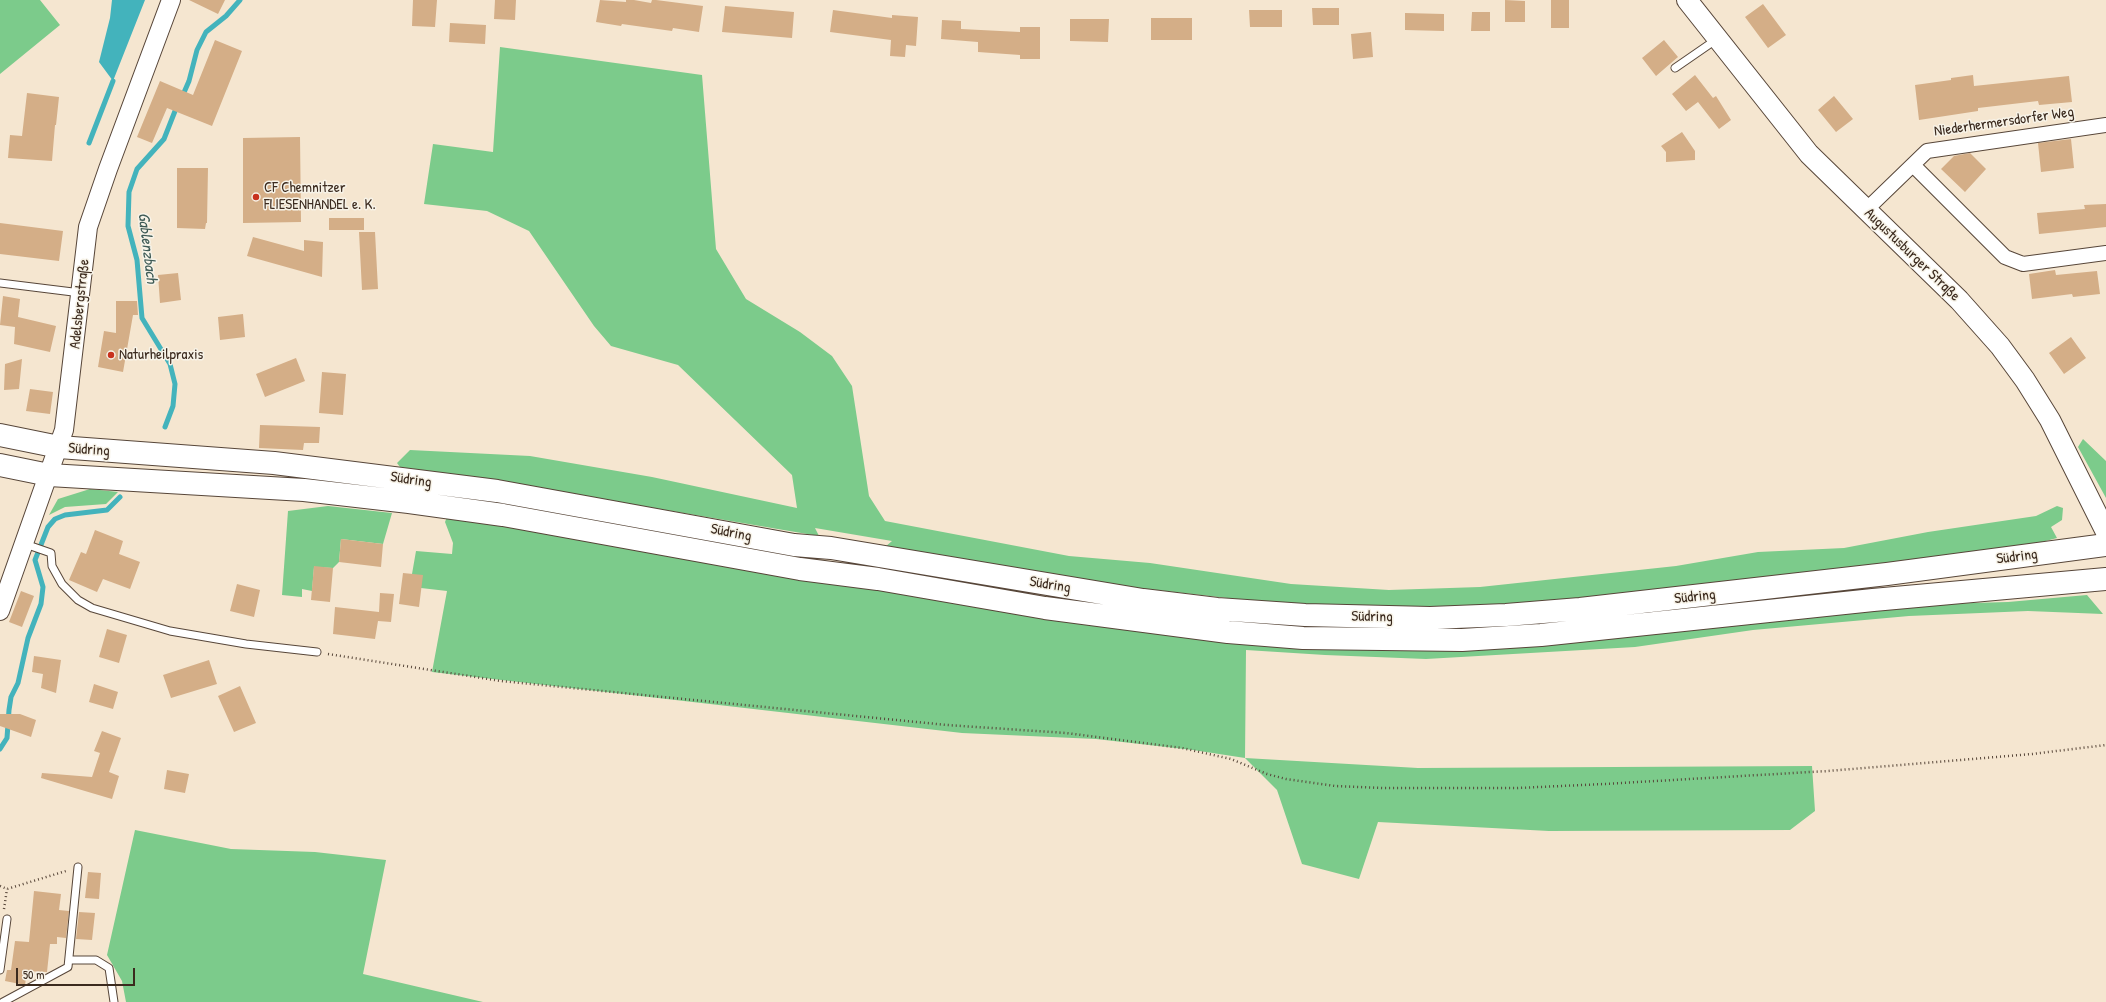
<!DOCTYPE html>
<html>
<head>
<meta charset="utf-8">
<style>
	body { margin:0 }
	#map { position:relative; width:2106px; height:1002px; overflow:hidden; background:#f5e6d0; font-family:"Patrick Hand",sans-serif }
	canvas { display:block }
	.scale { position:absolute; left:16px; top:968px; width:119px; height:18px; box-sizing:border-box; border:2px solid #3b2a1e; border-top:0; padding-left:5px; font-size:12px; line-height:14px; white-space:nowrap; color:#3b2a1e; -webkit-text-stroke:3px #f7f3e8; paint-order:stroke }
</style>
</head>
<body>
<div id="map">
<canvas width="2106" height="1002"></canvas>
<div class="scale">50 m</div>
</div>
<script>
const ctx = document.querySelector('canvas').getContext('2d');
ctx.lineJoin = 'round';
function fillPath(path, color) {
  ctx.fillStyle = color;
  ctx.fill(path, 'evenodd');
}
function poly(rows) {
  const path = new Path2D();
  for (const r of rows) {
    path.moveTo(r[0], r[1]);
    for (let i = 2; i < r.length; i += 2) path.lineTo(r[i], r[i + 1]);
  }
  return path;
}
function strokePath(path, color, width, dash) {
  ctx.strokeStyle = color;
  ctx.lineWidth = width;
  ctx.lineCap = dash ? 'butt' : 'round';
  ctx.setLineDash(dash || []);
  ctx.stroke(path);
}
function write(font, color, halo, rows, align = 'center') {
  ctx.font = font + ' "Patrick Hand",sans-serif';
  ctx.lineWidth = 3;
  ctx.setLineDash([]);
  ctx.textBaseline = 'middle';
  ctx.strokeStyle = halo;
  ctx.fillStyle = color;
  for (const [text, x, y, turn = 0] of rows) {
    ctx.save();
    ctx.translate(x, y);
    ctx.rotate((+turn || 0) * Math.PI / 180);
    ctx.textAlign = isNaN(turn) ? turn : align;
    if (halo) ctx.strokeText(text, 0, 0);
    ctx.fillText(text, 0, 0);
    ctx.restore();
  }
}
fillPath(poly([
	[0,0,40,0,60,25,0,74],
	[500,47,702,75,716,249,746,299,800,332,832,356,852,386,869,496,885,521,1069,556,1150,563,1291,584,1389,590,1480,587,1676,566,1758,552,1844,548,1928,532,2036,516,2057,506,2063,508,2062,520,2051,527,2057,538,2042,542,1756,581,1563,601,1482,607,1391,609,1298,606,1095,583,885,547,892,541,815,528,819,536,471,477,400,467,397,463,410,450,530,456,652,477,797,508,792,475,678,365,611,346,594,326,529,231,487,211,424,204,433,144,493,152],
	[2083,439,2106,461,2106,498,2078,447],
	[90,489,118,492,106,504,65,507,49,515,58,499],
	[328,506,392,513,383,544,341,539,339,562,333,568,314,567,312,591,302,589,302,597,282,595,288,511],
	[447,517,1256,643,1904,605,2008,602,2087,595,2103,614,2028,611,1909,616,1753,630,1635,647,1426,659,1325,655,1246,650,1245,758,1418,768,1812,766,1815,811,1790,830,1549,831,1378,822,1359,879,1302,864,1277,790,1245,758,1193,750,1096,739,962,733,432,672,447,591,421,588,412,574,416,551,452,554,453,543,445,522],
	[135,830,231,849,315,852,386,860,363,974,483,1002,126,1002,122,981,107,955]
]), '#7ccb8b');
fillPath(poly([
	[112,0,145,0,113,81,99,62,110,18]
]), '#43b3bc');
strokePath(poly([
	[182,97,189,81,197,50,206,32,226,16,240,0],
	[89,143,113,81],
	[165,427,173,406,175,384,170,364,142,318,137,260,128,226,129,192,137,169,164,139,177,106],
	[0,749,7,738,9,710,11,697,18,683,28,638,41,604,43,587,35,560,48,527,55,519,65,515,107,510,120,497]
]), '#43b3bc', 5);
fillPath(poly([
	[189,0,225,0,218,14],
	[413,0,437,0,435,27,412,26],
	[495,0,516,0,515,20,494,19],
	[600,0,626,2,626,0,634,0,651,3,652,0,656,0,703,6,699,32,673,28,672,31,622,24,621,26,596,22],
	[1505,0,1525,1,1525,22,1505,22],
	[1551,0,1569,0,1569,28,1551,28],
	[1763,4,1786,35,1768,48,1745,17],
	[725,6,794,12,792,38,722,32],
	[1312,8,1339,8,1339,25,1313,25],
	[833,10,892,18,892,15,918,17,916,46,906,45,905,57,890,56,891,40,830,32],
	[1249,10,1282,10,1282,27,1250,27],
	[1472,12,1490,12,1490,31,1471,31],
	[1405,13,1444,14,1444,31,1405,30],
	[1151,18,1192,18,1192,40,1151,40],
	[1070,19,1109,19,1108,42,1070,41],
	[942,20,961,21,961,29,1020,32,1020,27,1040,27,1040,59,1020,59,1020,55,978,52,978,42,941,39],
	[450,23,486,25,485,44,449,42],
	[1371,32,1373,57,1353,59,1351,34],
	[215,40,242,51,212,126,167,108,152,143,137,137,160,81,193,95],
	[1664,40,1678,57,1656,76,1642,58],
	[1695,75,1713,98,1716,96,1731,120,1719,129,1698,102,1686,111,1672,94],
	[1973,75,1974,86,2069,76,2072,102,2039,105,2038,101,1978,108,1978,111,1919,120,1915,85,1951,80,1951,78],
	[27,93,59,97,56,125,55,125,52,161,8,158,10,135,22,136],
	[1834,96,1853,119,1836,132,1818,110],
	[1682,132,1695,151,1695,160,1666,162,1666,152,1661,146],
	[300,137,301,222,243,223,243,138],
	[2071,139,2074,168,2041,172,2038,143],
	[1970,153,1986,169,1965,192,1941,169,1954,156],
	[177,168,208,168,207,223,206,223,205,229,177,228],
	[2106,204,2106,227,2039,234,2037,213,2085,209,2084,205],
	[329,218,364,218,364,230,329,230],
	[0,223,63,231,59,261,0,254],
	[359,232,375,232,378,289,362,290],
	[253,237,304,251,304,240,323,242,322,277,247,256],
	[2055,270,2056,275,2097,271,2100,294,2073,297,2072,294,2032,299,2029,274],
	[178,273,181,300,160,303,158,275],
	[3,296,20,299,18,317,56,326,50,352,14,344,15,327,0,325],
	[116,301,137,301,138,315,133,315,123,372,98,367,104,331,116,333],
	[243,314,245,337,220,340,218,317],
	[2071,337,2086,358,2064,374,2049,353],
	[296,358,305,381,265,397,256,374],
	[22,359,19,389,4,390,5,364],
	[322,372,346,374,343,415,319,413],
	[30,389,53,392,50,414,26,411],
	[260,425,320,427,319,443,304,443,303,450,259,448],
	[95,530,123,541,119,554,140,562,130,589,103,579,97,592,69,580,81,552,86,554],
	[341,539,383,544,381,567,339,562],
	[314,566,333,568,330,602,311,600],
	[403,573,423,575,419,607,399,604],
	[237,584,260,590,254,617,230,611],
	[21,591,34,596,22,627,9,622],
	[380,593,394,594,391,622,378,621,375,639,333,634,335,607,379,612],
	[107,629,127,635,119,663,99,657],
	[34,656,61,660,56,693,41,688,43,674,32,672],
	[209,660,217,684,171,698,163,675],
	[94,684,118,692,113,709,89,702],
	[240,686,256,723,234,732,218,696],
	[0,714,20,714,36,720,31,737,0,726],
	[102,731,121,738,109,772,119,776,112,799,41,778,42,773,92,777,100,753,94,751],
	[167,770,189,774,185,793,164,789],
	[88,872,101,873,99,899,85,898],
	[34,891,61,894,59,910,69,911,66,938,57,937,57,944,50,944,47,972,27,971,25,985,5,981,7,970,11,970,15,941,29,942],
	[79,912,95,913,92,940,76,939]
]), '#d4ae87');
const service = poly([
	[1675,68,1717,39],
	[0,283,81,293],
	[25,544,51,553,52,566,62,584,78,600,92,608,170,631,246,644,317,652],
	[70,960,96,960,109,968,114,1002],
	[0,970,7,919],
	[3,1002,68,967,78,867]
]);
const minor = poly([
	[1913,165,2005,257,2023,264,2106,253],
	[1866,210,1927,151,2106,125]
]);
const tertiary = poly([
	[0,611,64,430,88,227,108,169,171,0]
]);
const secondary = poly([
	[1687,0,1809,154,1959,300,2000,346,2025,380,2050,420,2106,532]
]);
const primary = poly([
	[0,435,59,447,274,463,497,491,794,545,831,548,1143,600,1217,609,1305,615,1430,618,1506,615,1580,609,1887,574,2106,545],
	[0,465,49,475,304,490,409,502,503,515,800,569,878,579,1045,608,1228,632,1303,638,1462,640,1541,635,1873,600,2106,579]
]);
strokePath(service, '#574639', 9);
strokePath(minor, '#574639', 16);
strokePath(tertiary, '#574639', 20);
strokePath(secondary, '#574639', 22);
strokePath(primary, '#574639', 24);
strokePath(poly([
	[328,654,501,681,947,725,1066,733,1182,748,1231,759,1267,774,1286,779,1335,786,1383,788,1518,788,1604,784,1828,771,2032,754,2106,745],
	[0,886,7,889,66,871],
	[4,909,7,889]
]), '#574639', 2.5, [1, 3]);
strokePath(service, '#fff', 7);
strokePath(minor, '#fff', 14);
strokePath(tertiary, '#fff', 18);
strokePath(secondary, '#fff', 20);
strokePath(primary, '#fff', 22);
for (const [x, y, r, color] of [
	[256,197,4,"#c8321e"],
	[111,355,4,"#c8321e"]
]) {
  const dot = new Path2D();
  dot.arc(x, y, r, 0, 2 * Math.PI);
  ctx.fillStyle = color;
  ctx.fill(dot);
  strokePath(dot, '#f7f3e8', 1.5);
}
write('15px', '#3b2a1e', '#f7f3e8', [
	["Niederhermersdorfer Weg",2004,122,-8],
	["Augustusburger Straße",1912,255,44],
	["Adelsbergstraße",80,304,-84],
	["Südring",89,450,4],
	["Südring",411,480,8],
	["Südring",731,533,11],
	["Südring",2017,557,-7],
	["Südring",1050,585,9],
	["Südring",1695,597,-6],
	["Südring",1372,617,1]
]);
write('15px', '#3b2a1e', '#f7f3e8', [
	["CF Chemnitzer",264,188],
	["FLIESENHANDEL e. K.",264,205],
	["Naturheilpraxis",119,355]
], 'left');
write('italic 16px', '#3e5a55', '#f7f3e8', [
	["Gablenzbach",147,248,83]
]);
</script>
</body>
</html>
